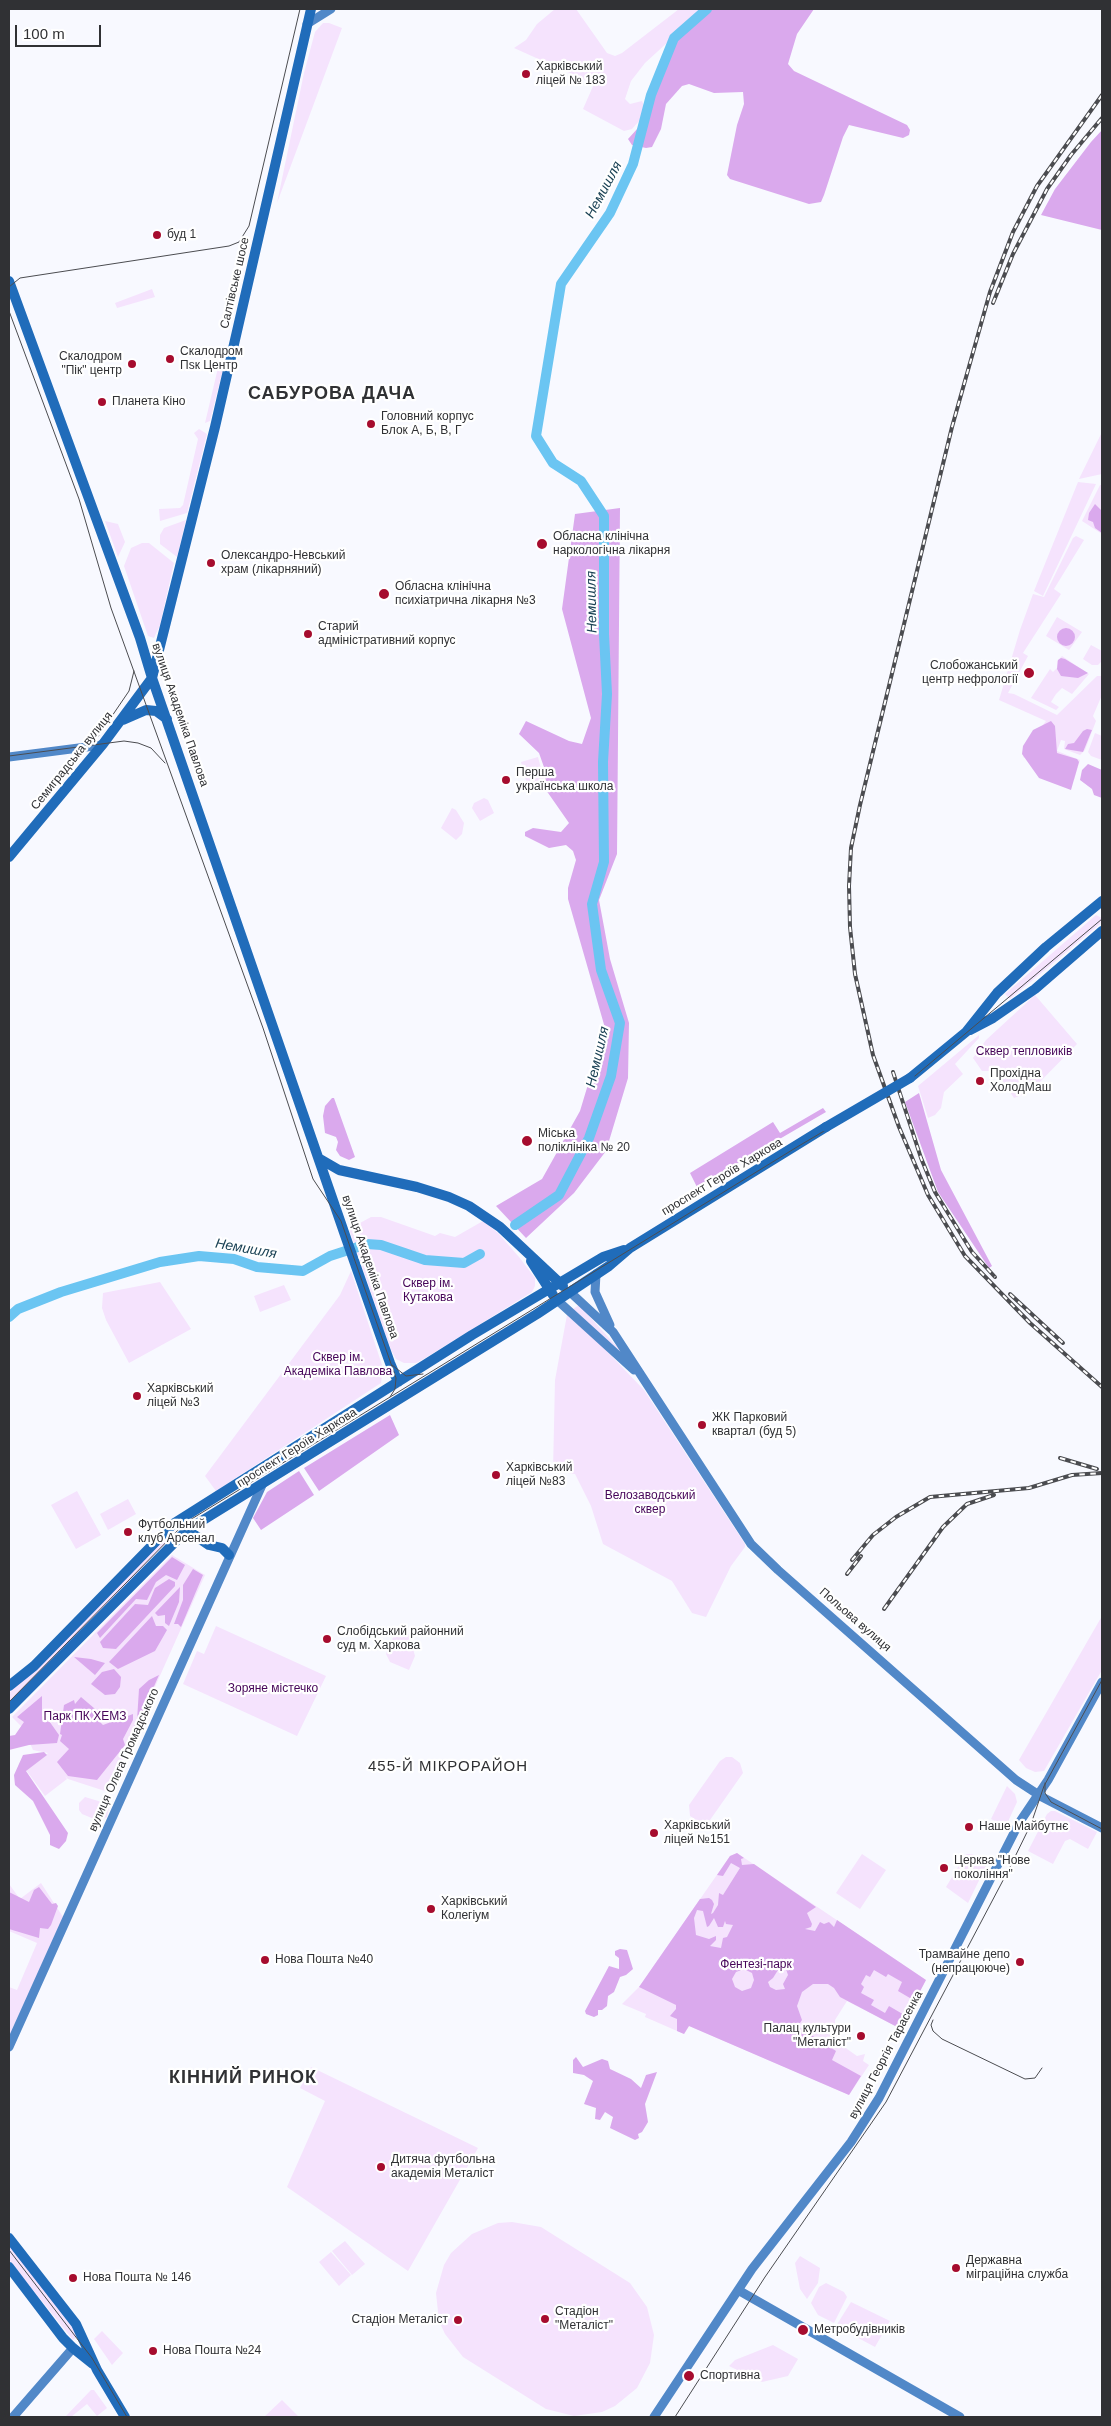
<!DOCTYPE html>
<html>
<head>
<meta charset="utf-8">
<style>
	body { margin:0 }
	#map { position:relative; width:1111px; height:2426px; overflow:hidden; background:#f8f9ff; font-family:Helvetica,sans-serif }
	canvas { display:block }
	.frame { position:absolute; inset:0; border:10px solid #303134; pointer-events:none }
	.scale { position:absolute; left:15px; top:25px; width:86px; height:22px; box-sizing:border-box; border:2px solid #303134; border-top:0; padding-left:6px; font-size:15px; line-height:18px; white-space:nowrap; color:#303134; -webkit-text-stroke:4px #fff; paint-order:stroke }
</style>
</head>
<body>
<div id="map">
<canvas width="1111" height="2426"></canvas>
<div class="frame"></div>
<div class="scale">100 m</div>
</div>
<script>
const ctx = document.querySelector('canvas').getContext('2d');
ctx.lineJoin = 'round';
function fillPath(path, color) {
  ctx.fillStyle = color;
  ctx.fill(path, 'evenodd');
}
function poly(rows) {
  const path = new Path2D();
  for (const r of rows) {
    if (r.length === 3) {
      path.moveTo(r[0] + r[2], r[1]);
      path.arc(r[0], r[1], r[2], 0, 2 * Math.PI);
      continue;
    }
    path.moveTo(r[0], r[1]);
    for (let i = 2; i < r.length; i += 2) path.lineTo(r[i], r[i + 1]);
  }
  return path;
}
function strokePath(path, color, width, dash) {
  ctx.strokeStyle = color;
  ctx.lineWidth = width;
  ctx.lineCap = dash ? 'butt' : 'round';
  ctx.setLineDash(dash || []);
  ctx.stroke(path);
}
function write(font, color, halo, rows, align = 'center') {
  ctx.font = font + ' Helvetica,sans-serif';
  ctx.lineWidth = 4.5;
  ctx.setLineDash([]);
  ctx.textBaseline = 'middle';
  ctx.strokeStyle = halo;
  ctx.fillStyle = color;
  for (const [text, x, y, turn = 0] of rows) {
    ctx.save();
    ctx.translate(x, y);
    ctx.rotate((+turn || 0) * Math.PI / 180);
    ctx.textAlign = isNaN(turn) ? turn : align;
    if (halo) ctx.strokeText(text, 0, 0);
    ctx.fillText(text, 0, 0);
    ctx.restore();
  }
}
fillPath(poly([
	[555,9,576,9,607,53,615,56,622,53,679,9,704,9,645,63,631,81,625,99,630,104,642,101,645,108,640,120,632,129,624,131,583,109,594,84,514,48,526,40,537,24],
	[323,23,329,23,342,28,277,203,304,73,315,32],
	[152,289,155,297,117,308,115,303],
	[221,355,226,357,210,421,205,423],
	[199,429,207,434,187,513,160,521,159,509,180,508,183,505,198,439,194,433],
	[1102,432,1102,474,1079,479],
	[1078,482,1096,484,1043,596,1034,591],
	[1100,485,1102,485,1102,534,1082,521],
	[186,520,177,557,160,544,160,535,164,528],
	[105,521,118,524,125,542,118,557],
	[1076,536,1084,540,1054,589,1061,594,1023,653,1028,656,1008,693,1014,694,1057,715,1097,676,1102,676,1102,695,1093,716,1096,721,1085,750,1080,755,1064,749,1065,741,1061,740,1057,751,1080,760,1074,780,1023,757,1031,740,1046,721,999,700,1020,630,1033,594,1044,597,1073,538],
	[142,543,149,543,174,563,160,625,154,638,148,636,124,566,131,548],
	[1057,617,1082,632,1069,650,1046,636],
	[1091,645,1102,651,1102,661,1098,665,1092,665,1083,659],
	[1062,656,1089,674,1072,694,1062,688,1056,694,1051,702,1059,707,1056,710,1031,698,1050,669,1053,672,1057,668,1057,661],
	[1095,733,1102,736,1102,760,1091,756,1088,752],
	[538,757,545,784,528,788,521,762],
	[484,798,488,800,494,813,480,821,472,808,474,803],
	[452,808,456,810,464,823,462,834,456,840,441,828],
	[1096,915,1102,918,1100,924,1010,999,1005,994],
	[1035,995,1077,1044,1030,1092,1014,1098,996,1071,982,1071,973,1058,986,1040],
	[979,1035,979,1038,955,1064,963,1074,944,1092,941,1108,935,1115,928,1118,918,1086],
	[371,1217,381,1217,435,1236,440,1233,455,1237,483,1221,498,1233,519,1257,535,1278,535,1286,532,1292,422,1360,416,1363,404,1363,396,1359,391,1350,349,1229],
	[351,1271,383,1368,381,1383,216,1491,205,1476,340,1295],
	[160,1282,191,1329,129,1363,106,1320,102,1308,103,1293],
	[284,1285,291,1300,260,1312,254,1296],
	[579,1305,620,1350,620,1352,573,1309],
	[567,1315,600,1344,644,1390,745,1544,745,1547,731,1566,706,1617,692,1613,672,1581,603,1544,591,1506,575,1474,553,1471,555,1380],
	[77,1491,101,1535,76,1549,51,1505],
	[128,1499,136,1514,108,1530,100,1514],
	[164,1537,168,1541,9,1705,9,1693],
	[172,1555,205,1575,108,1792,68,1779,65,1776,67,1779,45,1796,26,1770,48,1753,33,1750,23,1728,12,1717],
	[1102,1616,1102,1670,1044,1771,1035,1772,1026,1768,1019,1760],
	[216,1626,326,1676,297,1736,183,1684,197,1651,204,1654],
	[401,1630,409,1634,415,1656,409,1670,390,1662,386,1654,394,1635],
	[726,1757,732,1757,740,1763,743,1773,710,1820,699,1822,690,1816,689,1805,720,1761],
	[1007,1786,1015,1794,1017,1802,1006,1826,991,1819],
	[85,1797,105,1803,109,1808,107,1817,99,1821,82,1814,79,1810,79,1803],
	[1051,1811,1055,1811,1097,1832,1088,1849,1070,1839,1065,1841,1053,1864,1028,1851,1047,1814],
	[737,1853,926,1980,899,2028,847,2001,835,2020,835,2025,842,2029,844,2026,848,2031,838,2034,840,2044,857,2056,865,2054,863,2061,869,2065,849,2095,689,2026,684,2034,645,2017,646,2014,622,2004,639,1987,730,1856],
	[862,1854,886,1870,860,1909,836,1893],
	[966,1854,972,1854,988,1862,968,1903,946,1887],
	[41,1883,63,1917,9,2037,9,1987,17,1990,37,1943,9,1931,9,1884,20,1899],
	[311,2067,478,2148,408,2271,287,2187,325,2101,300,2088],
	[512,2222,541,2227,630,2283,647,2307,654,2335,650,2363,637,2388,615,2406,602,2412,574,2416,546,2409,463,2357,445,2334,439,2321,436,2293,444,2265,451,2253,472,2234,498,2223],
	[345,2241,365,2264,352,2275,332,2251],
	[9,2244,78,2335,73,2340,9,2260],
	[331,2252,351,2275,339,2286,319,2262],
	[800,2256,820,2268,818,2283,807,2299,800,2289,795,2263],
	[826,2283,844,2292,847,2297,834,2323,818,2315,811,2303,819,2287],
	[851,2302,890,2321,875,2347,836,2326],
	[102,2331,123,2353,112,2365,94,2339],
	[773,2345,798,2359,788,2376,762,2382,729,2366,735,2360],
	[91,2390,94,2390,107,2408,97,2416,87,2404,71,2417,65,2417],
	[282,2400,299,2417,264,2417]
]), '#f5e3fd');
fillPath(poly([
	[710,9,814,9,797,34,788,64,794,71,907,125,910,130,909,135,903,138,849,125,843,137,824,195,821,202,809,204,730,179,727,175,737,125,744,104,743,92,714,93,689,84,682,86,666,104,661,129,652,147,646,148,632,145,628,139,648,117,666,63,678,38],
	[1102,130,1102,230,1041,215,1055,189,1091,142],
	[1095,504,1102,511,1102,533,1095,528,1093,522,1088,520,1089,513],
	[620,508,617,854,599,900,610,959,629,1023,628,1078,606,1151,574,1193,526,1238,496,1206,542,1179,580,1111,605,1028,568,899,568,888,576,860,573,851,566,845,549,848,525,836,525,832,533,828,561,832,569,823,546,790,545,770,539,753,519,734,526,721,569,741,582,744,591,718,562,609,575,514],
	[1066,637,9],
	[1061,658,1065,659,1088,673,1078,678,1061,676,1057,669,1058,660],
	[1051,721,1055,726,1057,753,1077,759,1079,762,1071,790,1039,778,1022,754,1023,746,1033,730],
	[1087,729,1092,730,1083,752,1065,749,1068,744,1074,743,1083,731],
	[1088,764,1102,770,1102,798,1094,795,1092,789,1080,780,1082,770],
	[919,1093,941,1170,992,1266,989,1268,938,1192,905,1102],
	[332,1098,334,1098,355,1157,349,1160,340,1156,336,1150,338,1142,336,1137,325,1133,323,1116,325,1106],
	[823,1108,826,1112,697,1187,690,1173,773,1122,780,1133],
	[390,1415,399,1435,319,1491,304,1468],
	[299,1471,314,1495,261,1530,253,1518,267,1492],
	[172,1557,185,1565,177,1580,166,1575,156,1582,147,1600,136,1599,100,1638,97,1633],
	[193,1569,203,1575,181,1627,178,1624,174,1624,183,1600,183,1585],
	[169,1579,175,1582,175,1586,116,1649,103,1648,100,1642,135,1604,148,1605,155,1588],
	[180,1587,179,1602,169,1626,165,1623,165,1615,158,1616,155,1613],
	[152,1616,156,1626,163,1626,167,1630,155,1651,118,1669,109,1662],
	[74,1657,91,1659,105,1663,95,1675],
	[114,1669,121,1677,120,1687,115,1694,105,1695,91,1684,102,1672],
	[159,1675,129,1743,127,1742,137,1720,139,1689,149,1680],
	[42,1696,42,1716,47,1718,59,1735,57,1743,29,1745,9,1750,9,1736,15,1735,24,1722,17,1717],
	[81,1697,108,1720,100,1722,103,1725,133,1714,133,1720,123,1739,125,1745,97,1780,68,1776,57,1762,69,1749,60,1741,62,1735,60,1734,64,1705,74,1700,75,1704],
	[44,1752,47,1755,26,1771,68,1833,66,1841,59,1849,50,1845,50,1835,33,1801,15,1785,14,1775,23,1755],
	[737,1853,744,1858,741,1859,742,1865,754,1864,816,1907,807,1913,812,1924,811,1927,805,1929,815,1931,820,1922,824,1924,829,1922,834,1927,837,1920,926,1980,915,2001,898,1991,902,1982,888,1974,886,1977,874,1970,870,1977,866,1975,861,1984,864,1987,861,1993,874,2000,871,2005,885,2013,889,2006,906,2016,899,2028,840,1997,834,1988,828,1984,813,1984,802,1992,797,2006,802,2020,798,2026,836,2051,832,2060,861,2076,849,2095,689,2026,684,2034,677,2031,677,2019,670,2016,676,2009,676,2005,639,1987,700,1899,709,1898,712,1900,714,1904,711,1914,713,1913,718,1905,719,1893,723,1895,740,1868,731,1863,723,1876,717,1875,730,1856],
	[697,1910,703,1911,707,1927,709,1926,714,1918,718,1927,723,1927,725,1921,726,1924,733,1925,727,1937,723,1938,721,1948,710,1946,716,1940,716,1936,709,1939,696,1935,694,1918],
	[785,1966,788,1975,783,1984,785,1989,776,1990,770,1987,768,1982,773,1978,778,1970],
	[744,1969,752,1973,754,1980,751,1988,742,1991,735,1987,732,1979,736,1972],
	[39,1887,52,1904,56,1903,58,1906,51,1925,48,1929,40,1928,39,1938,9,1929,9,1892,29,1902,34,1890],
	[620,1949,627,1950,633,1969,626,1975,620,1977,614,1992,608,1996,607,2006,602,2010,598,2010,598,2015,594,2017,586,2014,585,2011,609,1966,619,1969,619,1958,615,1955,615,1951],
	[576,2057,583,2067,602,2059,608,2061,610,2069,631,2079,641,2088,646,2075,657,2072,645,2104,648,2122,642,2132,638,2134,639,2138,635,2140,610,2128,613,2117,605,2112,600,2120,595,2119,596,2108,584,2104,593,2081,584,2075,573,2073,573,2060]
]), '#daa9ed');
strokePath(poly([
	[515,1225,559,1195,589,1138,611,1076,620,1023,601,970,592,904,604,862,603,762,607,694,604,634,604,516,581,481,553,463,536,436,561,284,610,213,633,164,651,95,674,38,707,9],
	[9,1317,18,1309,61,1292,160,1262,199,1256,234,1259,257,1267,303,1271,330,1256,367,1244,381,1245,425,1260,464,1263,480,1254]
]), '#6bc5f2', 10);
strokePath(poly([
	[307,24,331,9],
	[9,757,102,745],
	[596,1274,595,1292,610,1325],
	[570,1292,613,1332,751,1544,778,1570,1016,1780,1042,1797,1102,1828],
	[557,1300,634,1370],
	[9,2047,263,1483],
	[738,2290,960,2417],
	[13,2417,73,2348],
	[654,2417,752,2269,851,2142,879,2098,1019,1823,1048,1780,1102,1682]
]), '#5188c8', 9);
strokePath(poly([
	[9,281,140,638,152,678,346,1238,390,1363,398,1382],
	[123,720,146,710,156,711,167,719],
	[9,857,103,744,152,678,215,427,311,9],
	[970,1030,993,1018,1035,989,1102,931],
	[910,1078,966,1032,997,993,1046,947,1102,901],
	[320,1159,339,1170,417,1187,449,1197,469,1206,500,1227,563,1286],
	[531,1261,553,1295],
	[185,1524,187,1530,209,1545,222,1548,229,1555],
	[9,1686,34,1666,173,1524,472,1335,603,1257,624,1250],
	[9,1709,187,1530,537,1314,609,1266,630,1248,826,1127],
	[9,2238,76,2324,97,2370,125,2417],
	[9,2267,63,2338,73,2348,93,2364]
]), '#206cba', 10);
strokePath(poly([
	[9,287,20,278,229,246,239,242,249,226,300,9],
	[9,311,79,499,111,608,263,1028,313,1179,341,1221,355,1261,396,1378,395,1389,390,1397],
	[88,746,97,738,129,691,134,671],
	[9,756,124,741,138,743,151,748,165,763],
	[392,1365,406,1376,423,1374],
	[9,1702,185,1523,797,1147,909,1081,1102,919],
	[1045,1783,1045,1793,1051,1802,1102,1829],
	[933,2020,931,2025,933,2031,942,2039,1025,2079,1035,2078,1042,2068],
	[9,2250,92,2358,127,2417],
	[675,2417,765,2277,886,2102,1009,1869,1031,1824,1044,1786,1102,1680]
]), '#4b4c50', 1);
const rail = poly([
	[1102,95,1037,186,1013,232,990,292,952,427,860,805,851,848,849,886,850,927,855,974,873,1055,899,1127,928,1195,965,1256,1030,1323,1102,1387],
	[993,303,1013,254,1047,189,1071,155,1102,118],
	[893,1072,921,1158,935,1192,972,1252,995,1277],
	[1010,1294,1063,1343],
	[1060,1458,1097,1469],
	[852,1560,873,1535,896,1517,930,1497,1029,1488,1072,1475,1102,1473],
	[847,1574,861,1556],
	[884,1609,943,1527,967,1504,994,1495]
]);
strokePath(rail, '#4b4c50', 4);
strokePath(rail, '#fff', 2, [5.5]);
strokePath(poly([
	[826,1127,910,1078]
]), '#206cba', 10);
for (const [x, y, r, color] of [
	[526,74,5,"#a60c2e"],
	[157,235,5,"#a60c2e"],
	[170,359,5,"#a60c2e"],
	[132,364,5,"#a60c2e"],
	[102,402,5,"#a60c2e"],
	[371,424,5,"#a60c2e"],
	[542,544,6,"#a60c2e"],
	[211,563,5,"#a60c2e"],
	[384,594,6,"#a60c2e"],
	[308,634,5,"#a60c2e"],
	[1029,673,6,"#a60c2e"],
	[506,780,5,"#a60c2e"],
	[980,1081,5,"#a60c2e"],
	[527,1141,6,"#a60c2e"],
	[137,1396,5,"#a60c2e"],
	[702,1425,5,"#a60c2e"],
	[496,1475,5,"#a60c2e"],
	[128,1532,5,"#a60c2e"],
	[327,1639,5,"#a60c2e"],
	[969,1827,5,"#a60c2e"],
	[654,1833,5,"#a60c2e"],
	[944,1868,5,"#a60c2e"],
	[431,1909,5,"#a60c2e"],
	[265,1960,5,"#a60c2e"],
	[1020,1962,5,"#a60c2e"],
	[861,2036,5,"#a60c2e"],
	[381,2167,5,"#a60c2e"],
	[956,2268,5,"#a60c2e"],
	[73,2278,5,"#a60c2e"],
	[545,2319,5,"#a60c2e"],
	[458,2320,5,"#a60c2e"],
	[803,2330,6,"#a60c2e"],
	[153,2351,5,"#a60c2e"],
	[689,2376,6,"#a60c2e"]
]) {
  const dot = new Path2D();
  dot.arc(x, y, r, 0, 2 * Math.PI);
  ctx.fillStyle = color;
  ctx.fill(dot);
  strokePath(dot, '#fff', 2);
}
write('12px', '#303134', '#fff', [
	["Харківський",536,67],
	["ліцей № 183",536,81],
	["буд 1",167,235],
	["Скалодром",180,352],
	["Пsк Центр",180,366],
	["Скалодром",122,357,"right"],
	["\"Пік\" центр",122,371,"right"],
	["Планета Кіно",112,402],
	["Головний корпус",381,417],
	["Блок А, Б, В, Г",381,431],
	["Обласна клінічна",553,537],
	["наркологічна лікарня",553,551],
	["Олександро-Невський",221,556],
	["храм (лікарняний)",221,570],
	["Обласна клінічна",395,587],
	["психіатрична лікарня №3",395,601],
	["Старий",318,627],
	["адміністративний корпус",318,641],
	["Слобожанський",1018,666,"right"],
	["центр нефрології",1018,680,"right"],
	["Перша",516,773],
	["українська школа",516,787],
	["Прохідна",990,1074],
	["ХолодМаш",990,1088],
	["Міська",538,1134],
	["поліклініка № 20",538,1148],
	["Харківський",147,1389],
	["ліцей №3",147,1403],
	["ЖК Парковий",712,1418],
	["квартал (буд 5)",712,1432],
	["Харківський",506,1468],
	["ліцей №83",506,1482],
	["Футбольний",138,1525],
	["клуб Арсенал",138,1539],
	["Слобідський районний",337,1632],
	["суд м. Харкова",337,1646],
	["Харківський",664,1826],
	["ліцей №151",664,1840],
	["Наше Майбутнє",979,1827],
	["Церква \"Нове",954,1861],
	["покоління\"",954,1875],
	["Харківський",441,1902],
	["Колегіум",441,1916],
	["Трамвайне депо",1010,1955,"right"],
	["(непрацююче)",1010,1969,"right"],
	["Нова Пошта №40",275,1960],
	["Палац культури",851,2029,"right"],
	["\"Металіст\"",851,2043,"right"],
	["Дитяча футбольна",391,2160],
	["академія Металіст",391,2174],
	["Державна",966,2261],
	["міграційна служба",966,2275],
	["Нова Пошта № 146",83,2278],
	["Стадіон",555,2312],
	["\"Металіст\"",555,2326],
	["Стадіон Металіст",448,2320,"right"],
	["Метробудівників",814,2330],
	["Нова Пошта №24",163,2351],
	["Спортивна",700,2376]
], 'left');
write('12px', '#303134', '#fff', [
	["Салтівське шосе",235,283,-77],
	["вулиця Академіка Павлова",180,715,71],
	["Семиградська вулиця",72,761,-51],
	["проспект Героїв Харкова",722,1177,-31],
	["вулиця Академіка Павлова",370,1267,71],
	["проспект Героїв Харкова",297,1448,-32],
	["Польова вулиця",855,1620,41],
	["вулиця Олега Громадського",124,1760,-66],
	["вулиця Георгія Тарасенка",886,2055,-62]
]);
write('12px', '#460559', '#fff', [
	["Сквер тепловиків",1024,1052],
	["Сквер ім.",428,1284],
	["Кутакова",428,1298],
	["Сквер ім.",338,1358],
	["Академіка Павлова",338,1372],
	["Велозаводський",650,1496],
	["сквер",650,1510],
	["Зоряне містечко",273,1689],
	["Парк ПК ХЕМЗ",85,1717],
	["Фентезі-парк",756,1965]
]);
write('italic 14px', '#1b4255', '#fff', [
	["Немишля",604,190,-62],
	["Немишля",592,602,-91],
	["Немишля",598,1057,-77],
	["Немишля",246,1249,10]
]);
ctx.letterSpacing = '1px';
write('15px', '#303134', '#fff', [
	["455-Й МІКРОРАЙОН",448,1767]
]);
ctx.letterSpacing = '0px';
ctx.letterSpacing = '1px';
write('bold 18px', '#303134', '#fff', [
	["САБУРОВА ДАЧА",332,394],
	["КІННИЙ РИНОК",243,2078]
]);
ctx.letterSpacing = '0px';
</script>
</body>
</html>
